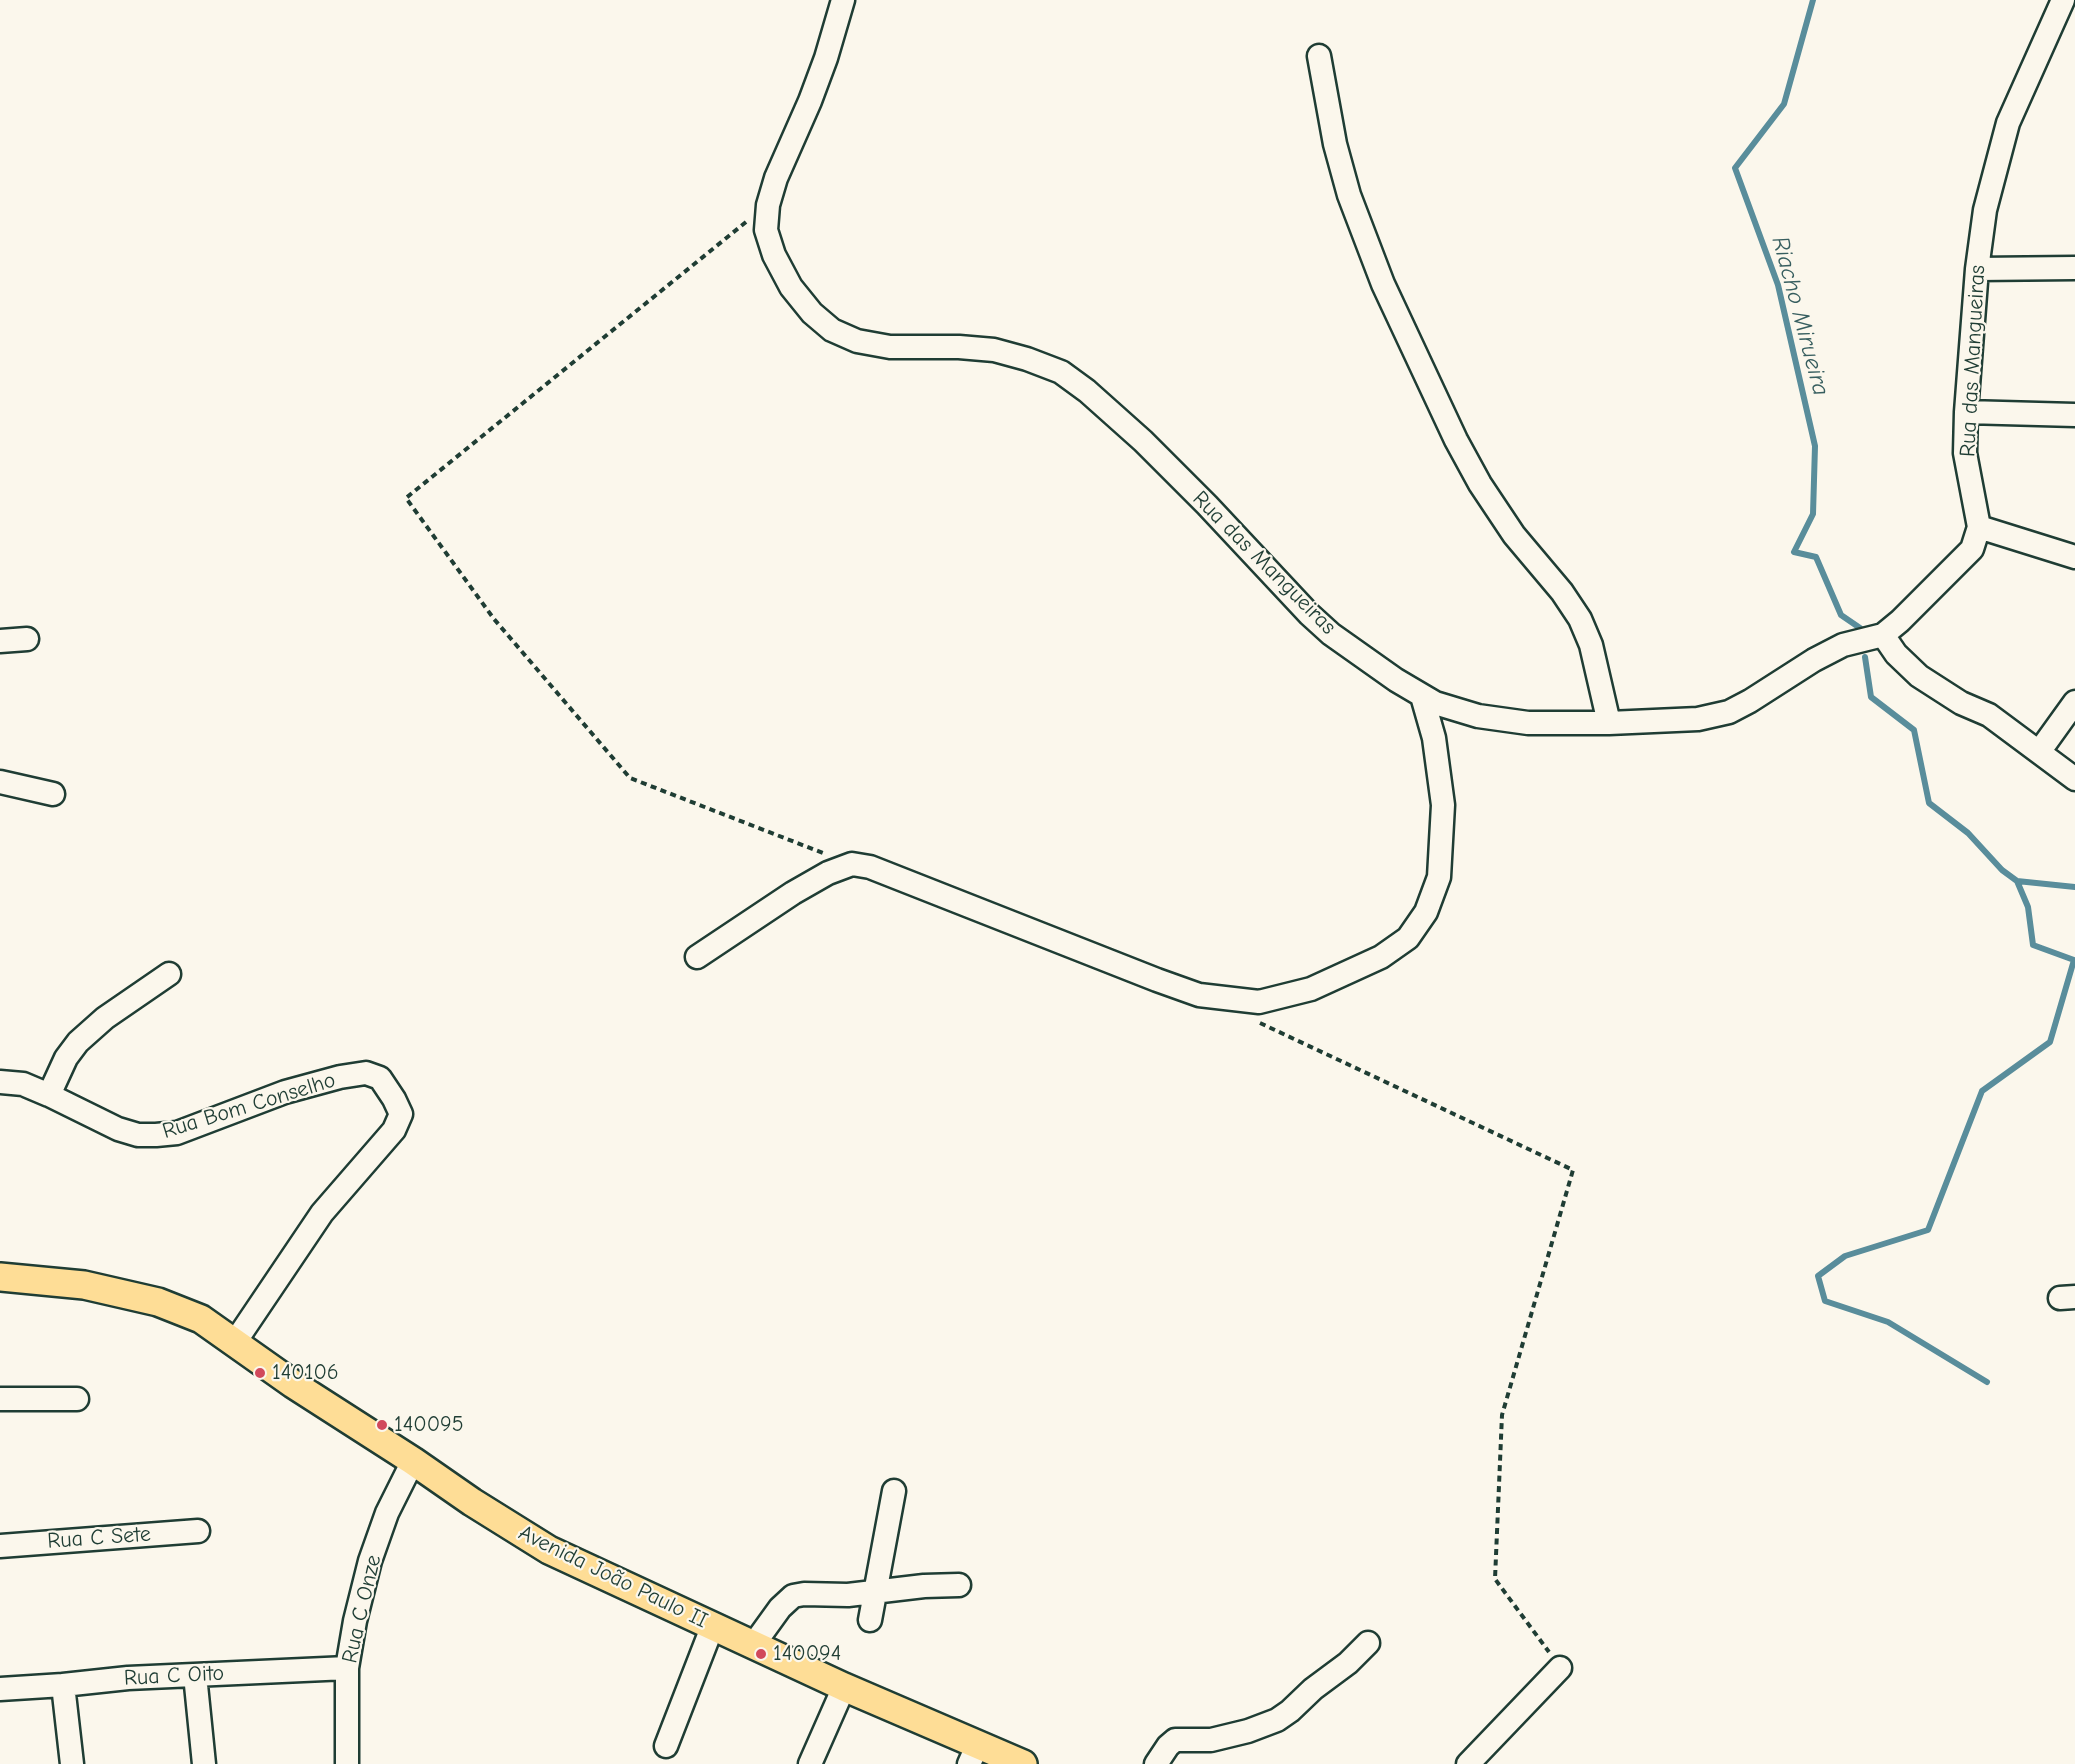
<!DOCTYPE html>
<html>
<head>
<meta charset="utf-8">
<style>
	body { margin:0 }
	canvas { display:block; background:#fbf7ec }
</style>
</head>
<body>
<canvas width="2075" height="1764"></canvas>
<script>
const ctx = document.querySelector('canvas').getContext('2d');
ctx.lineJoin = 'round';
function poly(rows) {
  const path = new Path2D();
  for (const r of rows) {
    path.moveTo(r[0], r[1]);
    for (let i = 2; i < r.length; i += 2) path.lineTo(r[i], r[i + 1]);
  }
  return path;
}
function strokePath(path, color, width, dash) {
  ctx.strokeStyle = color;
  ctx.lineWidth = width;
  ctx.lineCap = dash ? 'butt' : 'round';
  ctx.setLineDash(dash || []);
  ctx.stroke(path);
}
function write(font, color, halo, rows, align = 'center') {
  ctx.font = font + ' "Comic Neue",sans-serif';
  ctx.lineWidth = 4.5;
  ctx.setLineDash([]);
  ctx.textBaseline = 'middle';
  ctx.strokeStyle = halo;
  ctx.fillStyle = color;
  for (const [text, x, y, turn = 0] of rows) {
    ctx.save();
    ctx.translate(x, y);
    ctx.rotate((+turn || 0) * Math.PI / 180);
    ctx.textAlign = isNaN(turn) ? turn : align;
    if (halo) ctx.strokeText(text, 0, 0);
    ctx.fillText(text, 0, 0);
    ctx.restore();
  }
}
strokePath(poly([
	[1813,0,1784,104,1735,168,1778,285,1815,446,1813,514,1794,552,1816,557,1841,615,1860,628],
	[1865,657,1871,697,1914,730,1929,803,1968,833,2002,870,2017,881,2075,887],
	[1987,1382,1888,1322,1825,1301,1818,1276,1845,1256,1928,1230,1982,1091,2050,1042,2074,960,2033,945,2028,907,2017,881]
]), '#598d9b', 6);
const minor = poly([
	[843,0,826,58,810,101,776,178,768,205,766,230,774,255,791,287,812,313,832,330,857,341,890,347,959,347,994,350,1027,359,1061,372,1087,391,1143,441,1207,505,1309,614,1331,634,1396,680,1435,703,1478,716,1528,723,1609,723,1698,719,1729,712,1750,701,1814,660,1843,645,1883,635,1900,621,1972,549,1979,527,1965,453,1966,412,1977,269,1985,210,2008,123,2063,0],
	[1319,56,1335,144,1349,195,1383,284,1456,440,1480,484,1514,535,1562,592,1580,619,1591,645,1609,723],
	[1977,269,2075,268],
	[1966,412,2075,415],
	[1979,527,2075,557],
	[1883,635,1896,654,1919,676,1961,703,1989,715,2075,779],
	[0,641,27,639],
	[2039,752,2075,702],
	[0,782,53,794],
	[697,957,793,893,828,873,852,864,870,867,1157,980,1199,995,1259,1002,1311,989,1381,957,1408,938,1426,912,1439,877,1443,805,1434,738,1422,696],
	[0,1082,23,1084,49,1095,118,1129,138,1135,156,1135,177,1133,285,1092,340,1077,366,1073,380,1078,394,1099,401,1114,394,1130,322,1213,235,1342],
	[49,1095,66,1058,78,1042,105,1018,169,974],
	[2060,1298,2075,1297],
	[0,1399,77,1399],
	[0,1546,198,1531],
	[870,1620,894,1491],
	[754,1644,780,1608,793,1596,804,1594,848,1595,924,1586,959,1585],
	[195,1675,204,1764],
	[63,1685,72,1764],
	[0,1689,63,1685,128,1678,347,1668],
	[666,1746,713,1625],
	[347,1764,347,1668,355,1621,370,1561,387,1513,413,1461],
	[810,1764,844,1687],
	[969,1764,978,1744],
	[1156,1764,1168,1746,1175,1740,1211,1740,1248,1731,1277,1720,1290,1711,1313,1689,1348,1663,1368,1643],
	[1468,1764,1560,1668]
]);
const major = poly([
	[0,1277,84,1285,158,1302,201,1319,293,1384,413,1461,472,1502,549,1550,844,1687,1023,1764]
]);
strokePath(minor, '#1f3d34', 27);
strokePath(major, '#1f3d34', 32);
strokePath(poly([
	[746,222,406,498,494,619,630,778,823,853],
	[1260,1023,1573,1170,1502,1415,1495,1579,1549,1652]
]), '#1f3d34', 4, [6, 4.5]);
strokePath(minor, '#fbf7ec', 22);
strokePath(major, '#fedd96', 27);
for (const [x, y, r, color] of [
	[260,1373,6,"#d1495b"],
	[382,1425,6,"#d1495b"],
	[761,1654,6,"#d1495b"]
]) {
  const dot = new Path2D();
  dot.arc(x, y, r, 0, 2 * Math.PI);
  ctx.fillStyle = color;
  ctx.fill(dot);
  strokePath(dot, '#fbf7ec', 2);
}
write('22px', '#1f3d34', '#fbf7ec', [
	["Rua das Mangueiras",1973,361,-87],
	["Rua das Mangueiras",1264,563,45],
	["Rua Bom Conselho",249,1106,-17],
	["Rua C Sete",99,1538,-4],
	["Avenida João Paulo II",613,1577,26],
	["Rua C Onze",362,1609,-77],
	["Rua C Oito",174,1676,-3]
]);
write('22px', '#1f3d34', '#fbf7ec', [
	["140106",272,1373],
	["140095",394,1425],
	["140094",773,1654]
], 'left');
write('italic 24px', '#375e5f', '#fbf7ec', [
	["Riacho Mirueira",1800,316,75]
]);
</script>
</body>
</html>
